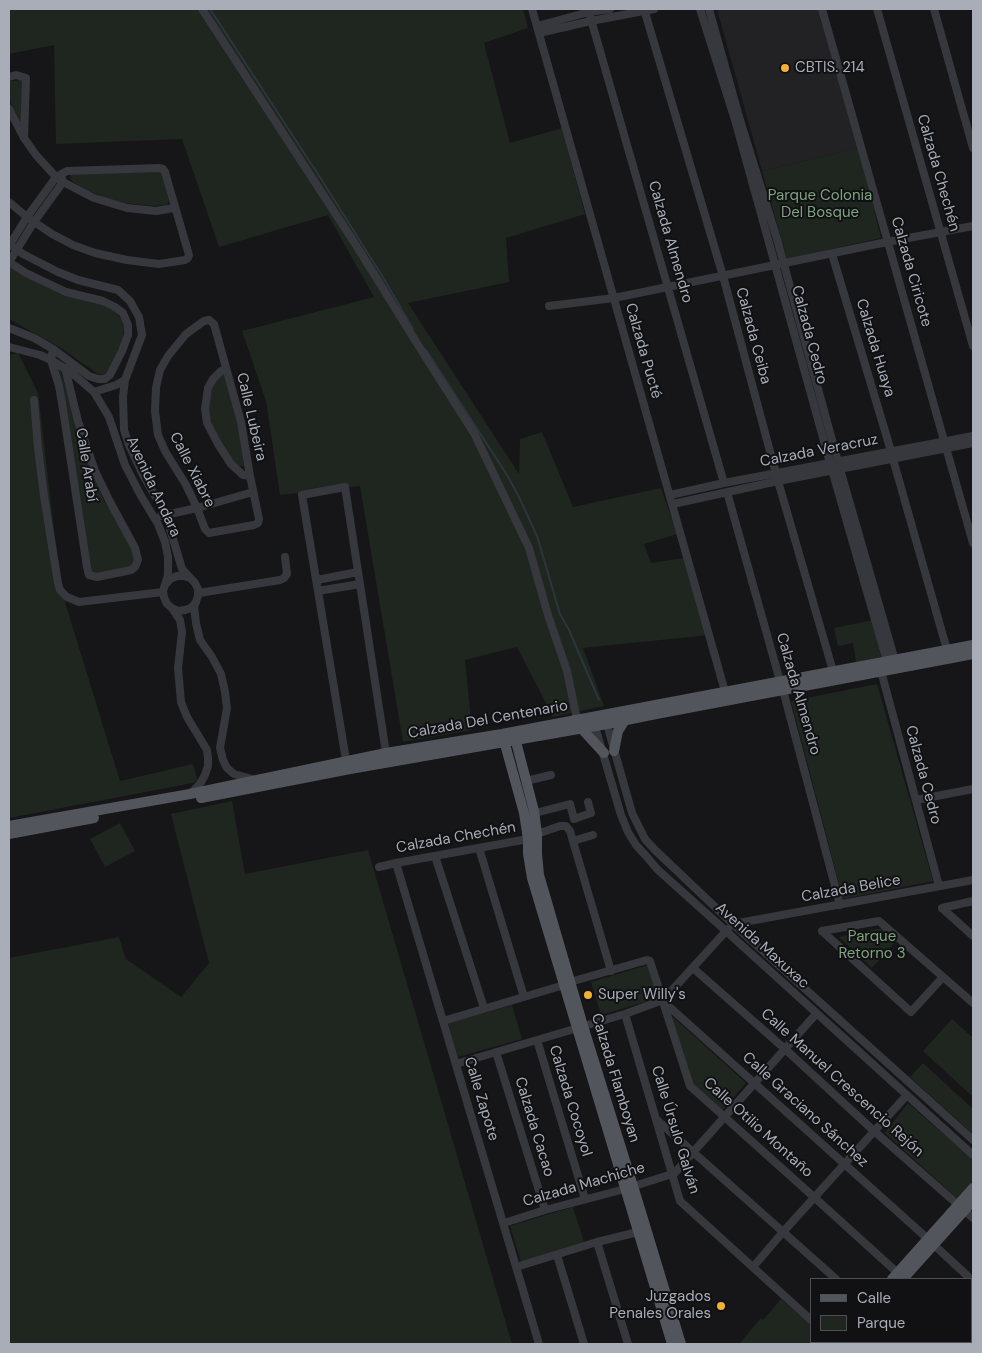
<!DOCTYPE html>
<html>
<head>
<meta charset="utf-8">
<style>
	body { margin:0 }
	#map { position:relative; width:982px; height:1353px; overflow:hidden; background:#161618; font-family:"DM Sans",sans-serif }
	canvas { display:block }
	.frame { position:absolute; inset:0; border:10px solid #a8adb8; pointer-events:none }
	.legend { position:absolute; left:810px; top:1278px; width:162px; height:65px; box-sizing:border-box; background:#111113; border:1px solid #4d4f55; margin:0; padding:6px 9px; list-style:none; font-size:15px; color:#a8adb8 }
	.legend li { display:flex; align-items:center; gap:10px; height:25px }
	.legend b { width:25px; border:1px solid #4d4f55 }
</style>
</head>
<body>
<div id="map">
<canvas width="982" height="1353"></canvas>
<div class="frame"></div>
<ul class="legend">
<li><b style="height:6px;background:#53555c"></b>Calle</li>
<li><b style="height:14px;background:#1e261f"></b>Parque</li>
</ul>
</div>
<script>
const ctx = document.querySelector('canvas').getContext('2d');
ctx.lineJoin = 'round';
function fillPath(path, color) {
  ctx.fillStyle = color;
  ctx.fill(path, 'evenodd');
}
function poly(rows) {
  const path = new Path2D();
  for (const r of rows) {
    path.moveTo(r[0], r[1]);
    for (let i = 2; i < r.length; i += 2) path.lineTo(r[i], r[i + 1]);
  }
  return path;
}
function strokePath(path, color, width, dash) {
  ctx.strokeStyle = color;
  ctx.lineWidth = width;
  ctx.lineCap = dash ? 'butt' : 'round';
  ctx.setLineDash(dash || []);
  ctx.stroke(path);
}
function write(font, color, halo, rows, align = 'center') {
  ctx.font = font + ' "DM Sans",sans-serif';
  ctx.lineWidth = 4;
  ctx.setLineDash([]);
  ctx.textBaseline = 'middle';
  ctx.strokeStyle = halo;
  ctx.fillStyle = color;
  for (const [text, x, y, turn = 0] of rows) {
    ctx.save();
    ctx.translate(x, y);
    ctx.rotate((+turn || 0) * Math.PI / 180);
    ctx.textAlign = isNaN(turn) ? turn : align;
    if (halo) ctx.strokeText(text, 0, 0);
    ctx.fillText(text, 0, 0);
    ctx.restore();
  }
}
fillPath(poly([
	[717,9,820,9,859,148,762,171]
]), '#222225');
fillPath(poly([
	[9,9,523,9,528,28,484,43,510,143,562,128,585,214,506,238,509,282,408,303,519,474,520,439,542,432,573,507,661,488,677,534,644,544,651,563,684,558,709,635,583,648,604,706,553,717,517,647,465,660,472,730,403,742,360,486,280,495,266,401,242,331,374,297,328,215,219,247,182,139,56,144,54,45,9,54],
	[21,80,24,83,22,126,12,107,9,95,9,84,10,81],
	[859,148,881,238,787,259,762,171],
	[158,170,162,172,169,201,167,205,153,206,124,203,106,198,87,190,73,182,70,178,71,173],
	[9,266,69,296,104,305,113,310,119,316,124,322,123,338,109,371,104,375,98,374,61,348,9,319],
	[18,353,38,393,61,589,120,781,193,764,198,782,9,818,9,355],
	[60,369,86,456,104,501,120,526,135,555,134,564,128,568,97,575,91,571,80,494,58,370],
	[221,374,225,374,239,422,244,466,237,466,220,443,209,422,206,409,209,399,214,382],
	[873,620,881,657,856,662,853,643,838,646,834,628],
	[877,684,933,881,843,899,791,701],
	[232,801,245,874,368,850,512,1344,9,1344,9,958,119,937,126,959,181,997,209,963,171,814],
	[120,823,135,851,105,867,90,839],
	[882,928,896,941,872,968,839,937],
	[648,965,658,998,601,1015,591,982],
	[512,1005,522,1039,458,1057,448,1023],
	[672,1016,746,1083,722,1111,693,1085],
	[952,1019,973,1038,973,1097,923,1051],
	[923,1063,973,1109,973,1134,910,1077],
	[908,1103,973,1160,973,1186,959,1200,885,1133],
	[573,1207,584,1242,521,1262,510,1226],
	[781,1299,811,1325,811,1342,827,1342,827,1344,739,1344,761,1318,763,1320]
]), '#1e261f');
strokePath(poly([
	[210,9,323,182,384,279,413,329],
	[426,350,507,475,519,497,537,536,560,614,569,630,599,700]
]), '#2c353c', 2);
strokePath(poly([
	[202,9,354,242,428,361,474,433,529,548,548,615,567,671,577,719],
	[532,9,726,695],
	[588,9,724,483],
	[644,9,723,276,778,481,833,671],
	[700,9,735,120,830,463,888,665],
	[709,9,740,120,777,239,840,469,896,664],
	[822,9,973,543],
	[877,9,973,346],
	[934,9,973,148],
	[537,26,589,12,610,9],
	[539,33,591,21,654,9],
	[9,77,16,75,26,78,24,138],
	[9,109,24,138,36,155,56,177,63,182,94,198,127,208,156,211,174,208],
	[9,202,27,217,52,234,73,245,95,253,127,260,159,264,185,260,188,258,189,255,165,172,163,169,159,168,67,171,56,177,27,217,9,246],
	[9,244,23,254,58,272,78,280,118,290,130,301,139,317,142,335,125,380,123,397,124,430,129,445,143,475,166,515,182,569,195,583,198,589,198,596,194,607,196,623,200,640,212,657,221,674,225,692,227,708,220,748,223,760,227,768,234,774,252,779],
	[832,254,891,451],
	[9,262,26,273,66,292,103,301,115,307,123,313,128,325,128,335,122,351,110,375,105,379,98,379,89,376,53,349,34,338,9,328],
	[9,262,34,222,63,182,62,178],
	[549,306,614,298,887,242,973,226],
	[209,320,214,324,241,422,250,476,259,519,258,523,254,525,209,533,205,529,197,508,186,485,165,451,158,435,155,411,156,388,160,370,168,356,186,334,204,321,209,320],
	[9,347,40,355,51,360,72,373,94,392,109,417,125,465,141,496,158,524,165,542,168,557,168,575,163,591,164,597,167,604,172,608,180,620,182,632,178,668,181,702,187,717,207,750,208,758,208,766,205,775,200,784,191,793],
	[53,349,51,360,59,386,62,403,87,567,89,575,97,577,131,570,135,567,138,560,135,548,109,500,95,471,78,421,65,368],
	[226,369,221,371,213,379,208,388,205,409,207,423,218,444,231,464,243,475,250,476],
	[94,392,116,385,125,380],
	[34,400,38,448,44,496,58,583,60,590,67,597,79,602,163,592],
	[893,459,947,650],
	[727,492,780,681,783,690,840,905],
	[670,495,724,483,973,436],
	[673,504,778,481,973,443],
	[161,516,197,508,253,492],
	[317,580,358,572],
	[166,584,170,579,177,576,184,576,190,578],
	[318,591,360,584],
	[199,593,280,580,284,578,287,574,285,557],
	[172,608,178,611,185,610,191,608,196,602],
	[881,671,939,886],
	[606,721,632,813,645,839,655,850,733,924,973,1140],
	[594,723,621,815,628,832,636,845,647,857,657,869,726,931,973,1155],
	[346,760,302,495,345,487,386,753],
	[526,781,551,775],
	[916,800,973,789],
	[535,813,570,804,574,819,591,813,588,802],
	[573,841,593,835],
	[479,848,524,997],
	[435,856,484,1008],
	[396,863,539,1344],
	[379,867,396,863,528,839,537,834,560,826,566,826,570,831,611,971],
	[942,908,973,936],
	[942,908,973,901],
	[733,924,973,880],
	[822,931,879,921,973,1003],
	[822,931,911,1012,943,977],
	[693,968,785,1049,874,1131,973,1218],
	[665,1003,928,1239],
	[625,1014,680,1201,811,1320],
	[443,1021,564,985,570,982,647,960,650,961,690,1086,815,1198,901,1276],
	[537,1040,585,1199],
	[496,1052,545,1210],
	[456,1064,625,1014,663,1000,728,929],
	[657,1120,836,1279],
	[672,1176,816,1014],
	[504,1223,545,1210,625,1189,672,1174],
	[597,1242,628,1344],
	[934,1245,973,1281],
	[557,1255,584,1344],
	[516,1267,597,1242,642,1231],
	[753,1267,783,1232,907,1095],
	[971,1338,973,1341],
	[905,1342,908,1344]
]), '#37383d', 8);
strokePath(poly([
	[582,729,604,753],
	[514,734,534,811,537,834,537,854,539,875,583,1026,637,1199,681,1344],
	[503,737,524,813,528,839,528,854,532,878,672,1344],
	[614,751,618,731,625,720],
	[201,798,350,769,607,724,656,714,973,654],
	[9,826,190,794,386,753,502,734,973,645],
	[9,834,94,818],
	[892,1279,973,1188],
	[903,1279,973,1201],
	[835,1344,837,1342],
	[846,1344,848,1342]
]), '#53555c', 10);
for (const [x, y, r, color] of [
	[785,68,5,"#f2b134"],
	[588,995,5,"#f2b134"],
	[721,1306,5,"#f2b134"]
]) {
  const dot = new Path2D();
  dot.arc(x, y, r, 0, 2 * Math.PI);
  ctx.fillStyle = color;
  ctx.fill(dot);
  strokePath(dot, '#111113', 2);
}
write('15px', '#a8adb8', '#111113', [
	["CBTIS. 214",795,68],
	["Super Willy's",598,995],
	["Juzgados",711,1297,"right"],
	["Penales Orales",711,1314,"right"]
], 'left');
write('15px', '#a8adb8', '#111113', [
	["Calzada Chechén",938,173,74],
	["Calzada Almendro",670,242,74],
	["Calzada Ciricote",911,272,74],
	["Calzada Cedro",809,335,75],
	["Calzada Ceiba",753,336,75],
	["Calzada Huaya",875,348,73],
	["Calzada Pucté",643,351,74],
	["Calle Lubeira",251,417,77],
	["Calzada Veracruz",819,451,-11],
	["Calle Arabí",86,465,81],
	["Calle Xiabre",192,470,63],
	["Avenida Andara",153,487,65],
	["Calzada Almendro",798,694,74],
	["Calzada Del Centenario",488,720,-10],
	["Calzada Cedro",923,775,75],
	["Calzada Chechén",456,838,-10],
	["Calzada Belice",851,889,-10],
	["Avenida Maxuxac",762,946,42],
	["Calzada Flamboyan",615,1078,73],
	["Calle Manuel Crescencio Rejón",842,1083,42],
	["Calle Zapote",481,1099,73],
	["Calzada Cocoyol",570,1101,73],
	["Calle Graciano Sánchez",805,1110,42],
	["Calzada Cacao",534,1127,73],
	["Calle Otilio Montaño",758,1128,42],
	["Calle Úrsulo Galván",675,1130,73],
	["Calzada Machiche",584,1185,-16]
]);
write('15px', '#7fa381', '#111113', [
	["Parque Colonia",820,196],
	["Del Bosque",820,213],
	["Parque",872,937],
	["Retorno 3",872,954]
]);
</script>
</body>
</html>
